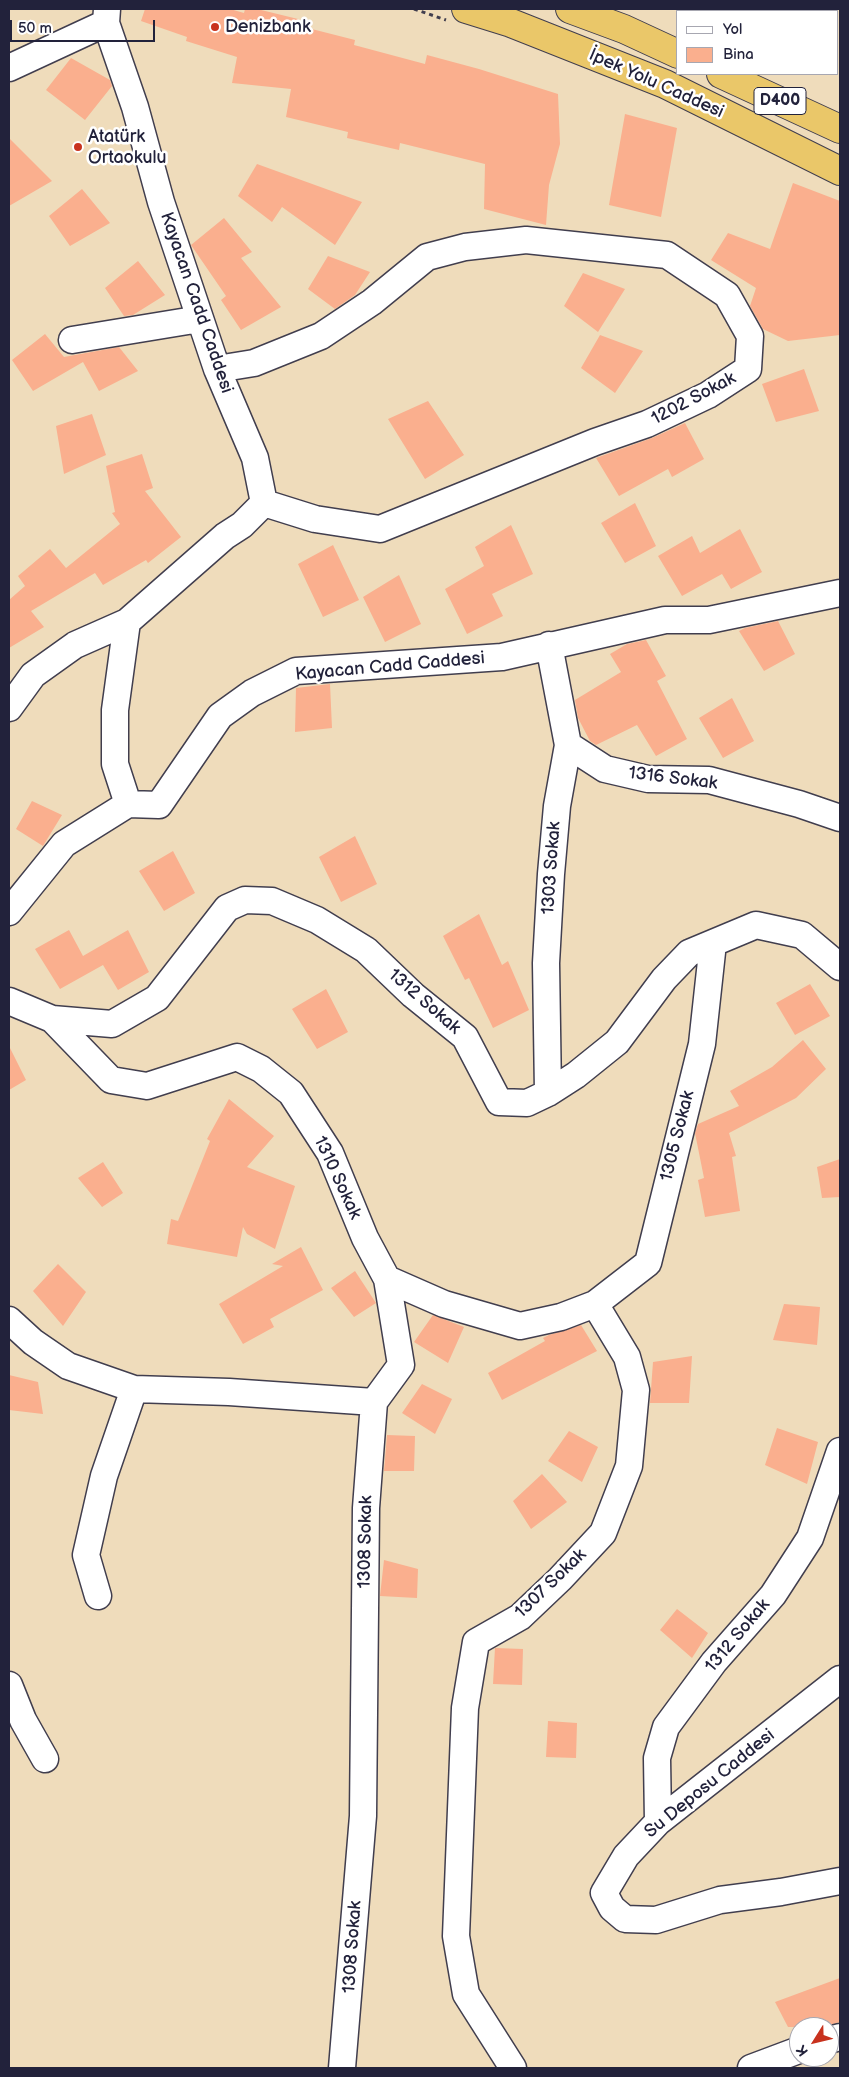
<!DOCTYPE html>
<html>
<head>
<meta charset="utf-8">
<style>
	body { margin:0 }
	#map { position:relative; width:849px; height:2077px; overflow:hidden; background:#efdcbb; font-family:"Balsamiq Sans",sans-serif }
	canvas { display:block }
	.frame { position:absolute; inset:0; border:10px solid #22223b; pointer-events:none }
	.legend { position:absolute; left:676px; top:10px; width:162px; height:65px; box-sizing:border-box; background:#fff; border:1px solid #a7a7b1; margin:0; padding:6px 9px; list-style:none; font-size:15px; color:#22223b }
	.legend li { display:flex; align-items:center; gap:10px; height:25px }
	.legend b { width:25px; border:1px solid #a7a7b1 }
	.north { position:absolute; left:789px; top:2017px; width:50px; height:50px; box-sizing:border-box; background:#fff; border:1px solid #a7a7b1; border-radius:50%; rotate:234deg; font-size:14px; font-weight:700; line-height:20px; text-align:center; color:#22223b }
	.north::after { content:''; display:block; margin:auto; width:18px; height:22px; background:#c8321e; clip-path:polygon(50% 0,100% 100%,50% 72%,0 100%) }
	.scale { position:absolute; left:10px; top:20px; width:145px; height:22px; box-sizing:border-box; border:2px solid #22223b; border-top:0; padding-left:6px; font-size:15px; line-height:18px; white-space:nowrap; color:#22223b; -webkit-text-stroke:4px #fff; paint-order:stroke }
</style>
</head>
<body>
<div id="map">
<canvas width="849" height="2077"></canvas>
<div class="frame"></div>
<ul class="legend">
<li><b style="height:6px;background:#fff"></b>Yol</li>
<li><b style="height:14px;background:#faaf8e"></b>Bina</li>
</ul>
<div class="north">K</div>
<div class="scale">50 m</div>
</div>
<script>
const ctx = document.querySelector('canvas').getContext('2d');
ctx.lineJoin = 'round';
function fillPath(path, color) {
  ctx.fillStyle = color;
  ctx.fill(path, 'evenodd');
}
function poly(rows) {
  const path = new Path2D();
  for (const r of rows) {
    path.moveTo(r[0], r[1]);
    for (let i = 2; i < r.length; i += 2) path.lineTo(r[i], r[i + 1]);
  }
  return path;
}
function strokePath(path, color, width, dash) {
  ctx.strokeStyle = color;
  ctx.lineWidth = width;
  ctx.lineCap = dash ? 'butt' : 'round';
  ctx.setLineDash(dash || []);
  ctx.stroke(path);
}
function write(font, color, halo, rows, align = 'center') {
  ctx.font = font + ' "Balsamiq Sans",sans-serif';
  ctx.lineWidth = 5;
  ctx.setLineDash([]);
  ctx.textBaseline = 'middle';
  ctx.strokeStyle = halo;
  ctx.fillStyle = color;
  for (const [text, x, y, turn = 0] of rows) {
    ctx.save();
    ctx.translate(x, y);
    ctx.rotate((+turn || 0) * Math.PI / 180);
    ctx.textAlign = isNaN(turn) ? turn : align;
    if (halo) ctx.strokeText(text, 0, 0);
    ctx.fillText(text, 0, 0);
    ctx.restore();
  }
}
fillPath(poly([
	[145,9,230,9,244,13,245,9,257,9,298,19,296,25,355,40,354,45,425,64,427,55,479,69,558,94,560,144,549,185,546,225,484,209,485,164,400,143,399,150,347,138,348,132,286,117,291,89,232,83,237,57,186,41,187,37,141,21],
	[71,58,110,80,112,86,85,120,46,90],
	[625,114,677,128,661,217,609,205],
	[9,138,52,181,9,206],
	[257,164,362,202,335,245,282,207,272,222,238,196],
	[793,183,840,201,840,335,788,341,763,329,750,306,756,288,711,260,728,233,770,249],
	[82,189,110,223,70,246,49,216],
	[224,218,252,252,241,258,281,307,241,330,221,300,226,296,191,245],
	[328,256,370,272,355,295,335,309,308,289],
	[138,261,165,295,133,315,124,316,105,288],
	[583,273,625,289,598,332,564,306],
	[45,334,64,357,119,347,138,371,99,391,83,362,33,391,12,360],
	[600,335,643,351,615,393,581,368],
	[804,369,819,411,776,422,762,384],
	[428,401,464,455,425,479,388,419],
	[92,414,106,455,64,474,56,426],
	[685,423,704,459,672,477,668,469,619,496,596,458,652,438],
	[142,454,153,488,145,491,181,537,148,563,146,560,103,585,95,573,31,611,44,627,9,648,9,600,25,586,18,576,50,549,66,568,120,524,112,513,115,512,106,466],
	[635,503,656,546,625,563,601,523],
	[511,525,533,574,492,594,503,616,467,634,445,589,484,566,475,547],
	[740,529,762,572,731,589,722,574,682,596,658,556,692,536,700,553],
	[333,545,359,600,323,617,298,564],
	[399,575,421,624,385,642,363,597],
	[778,621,795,654,764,671,739,631,745,628],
	[646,640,666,676,657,681,687,739,656,756,637,725,596,745,590,741,578,718,575,700,621,672,610,654,627,644],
	[330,684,332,728,295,732,296,688],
	[732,698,754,741,723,758,699,718],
	[32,801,62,815,43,846,16,829],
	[355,836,377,884,341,902,319,857],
	[173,851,195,893,164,911,139,871],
	[479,914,502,965,508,961,529,1010,493,1028,469,978,465,980,443,936],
	[69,930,83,956,128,930,149,972,118,990,103,965,60,989,35,949],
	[810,984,830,1016,795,1035,776,1003],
	[326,989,348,1032,317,1049,292,1009],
	[803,1040,826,1069,796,1098,729,1133,736,1156,732,1157,740,1211,705,1217,698,1180,704,1178,695,1133,698,1124,739,1106,730,1091,772,1067],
	[9,1046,26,1080,9,1090],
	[229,1099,274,1136,247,1167,295,1186,275,1249,247,1234,243,1227,237,1257,167,1244,171,1219,178,1221,210,1141,207,1139],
	[840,1159,840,1197,822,1198,817,1167],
	[103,1162,123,1193,102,1207,78,1178],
	[301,1247,323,1290,270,1319,274,1327,243,1344,219,1304,283,1266,272,1264],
	[58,1264,86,1292,63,1326,33,1291],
	[355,1271,376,1303,354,1317,331,1288],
	[784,1304,820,1307,817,1345,773,1340],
	[433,1315,464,1327,448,1363,414,1342],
	[581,1325,597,1351,502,1400,488,1373,545,1341,543,1338,549,1335],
	[692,1356,689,1403,650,1403,653,1362],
	[9,1375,38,1382,43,1414,9,1410],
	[422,1384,452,1399,435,1434,402,1413],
	[777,1428,818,1442,807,1484,765,1465],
	[569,1431,598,1447,582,1482,548,1461],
	[387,1435,415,1436,414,1471,384,1471],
	[542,1474,567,1502,531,1529,513,1501],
	[384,1560,418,1569,417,1598,380,1596],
	[677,1609,708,1633,692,1658,660,1630],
	[495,1648,523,1649,522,1685,493,1684],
	[548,1721,577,1723,576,1758,546,1757],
	[840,1978,840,2022,822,2027,788,2027,775,2002]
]), '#faaf8e');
const minor = poly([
	[107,9,106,23,135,107,161,202,217,369,255,458,264,503,242,525,225,536,127,622,115,710,115,764,128,804,159,805,220,716,252,693,296,671,502,657,665,620,709,620,840,593],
	[9,68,106,23],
	[72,340,200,319],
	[217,369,254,363,321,336,372,302,427,257,465,247,526,240,667,255,727,295,750,336,748,369,708,395,647,424,595,442,380,529,315,519,264,503],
	[9,708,33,675,75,645,127,622],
	[568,745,605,769,648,779,709,780,799,804,840,818],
	[9,912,64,844,128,804],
	[9,1001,52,1019,111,1080,147,1086,237,1057,261,1069,291,1093,330,1153,365,1238,387,1279,401,1365,374,1402],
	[52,1019,112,1024,157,998,227,908,245,900,272,901,317,920,366,950,413,995,465,1037,499,1102,527,1103,548,1093,576,1075,617,1042,664,979,689,953,756,925,802,935,840,967],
	[548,1093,546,963,551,874,557,806,568,745,549,645],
	[387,1279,444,1304,520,1326,561,1317,595,1304,648,1263,702,1044,713,943],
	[9,1320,33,1342,68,1366,134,1389,229,1392,374,1402],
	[98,1596,86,1555,104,1476,134,1389],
	[840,1679,658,1822,626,1856,604,1893,612,1908,625,1919,656,1920,720,1900,781,1892,840,1881],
	[9,1685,23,1720,45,1759],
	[658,1822,657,1758,666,1727,714,1662,773,1595,810,1538,840,1451],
	[829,2040,840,2037],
	[342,2068,363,1816,366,1508,374,1402],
	[513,2068,466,1994,456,1936,465,1708,476,1642,520,1617,560,1579,603,1533,629,1466,636,1390,627,1357,595,1304],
	[751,2068,799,2050]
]);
const highway = poly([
	[466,9,511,23,665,84,840,171],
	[570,9,624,29,678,54],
	[721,74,840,129]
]);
strokePath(minor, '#413e4e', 29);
strokePath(highway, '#413e4e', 30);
strokePath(poly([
	[414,9,446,20]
]), '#413e4e', 3, [4, 4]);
strokePath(minor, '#fff', 26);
strokePath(highway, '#eac769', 28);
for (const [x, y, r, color] of [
	[215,27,5,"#c8321e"],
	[78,147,5,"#c8321e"]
]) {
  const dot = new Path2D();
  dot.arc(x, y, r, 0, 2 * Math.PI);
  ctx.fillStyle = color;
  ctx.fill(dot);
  strokePath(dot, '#fff', 2);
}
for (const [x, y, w] of [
	[780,101,52]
]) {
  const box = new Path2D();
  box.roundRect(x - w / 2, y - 13.5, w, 27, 4);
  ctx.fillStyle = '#fff';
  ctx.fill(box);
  strokePath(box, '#22223b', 1);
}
write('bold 16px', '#22223b', null, [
	["D400",780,101]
]);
write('18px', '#22223b', '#fff', [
	["Denizbank",225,27],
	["Atatürk",88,137],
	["Ortaokulu",88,158]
], 'left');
write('18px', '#22223b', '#fff', [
	["İpek Yolu Caddesi",656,84,24],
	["Kayacan Cadd Caddesi",196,303,71],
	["1202 Sokak",694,399,-28],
	["Kayacan Cadd Caddesi",390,667,-5],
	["1316 Sokak",673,779,7],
	["1303 Sokak",552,868,-86],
	["1312 Sokak",424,1002,41],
	["1305 Sokak",678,1136,-76],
	["1310 Sokak",337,1178,65],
	["1308 Sokak",366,1542,-89],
	["1307 Sokak",551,1584,-44],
	["1312 Sokak",738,1636,-50],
	["Su Deposu Caddesi",710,1784,-39],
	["1308 Sokak",353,1947,-86]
]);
</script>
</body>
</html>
